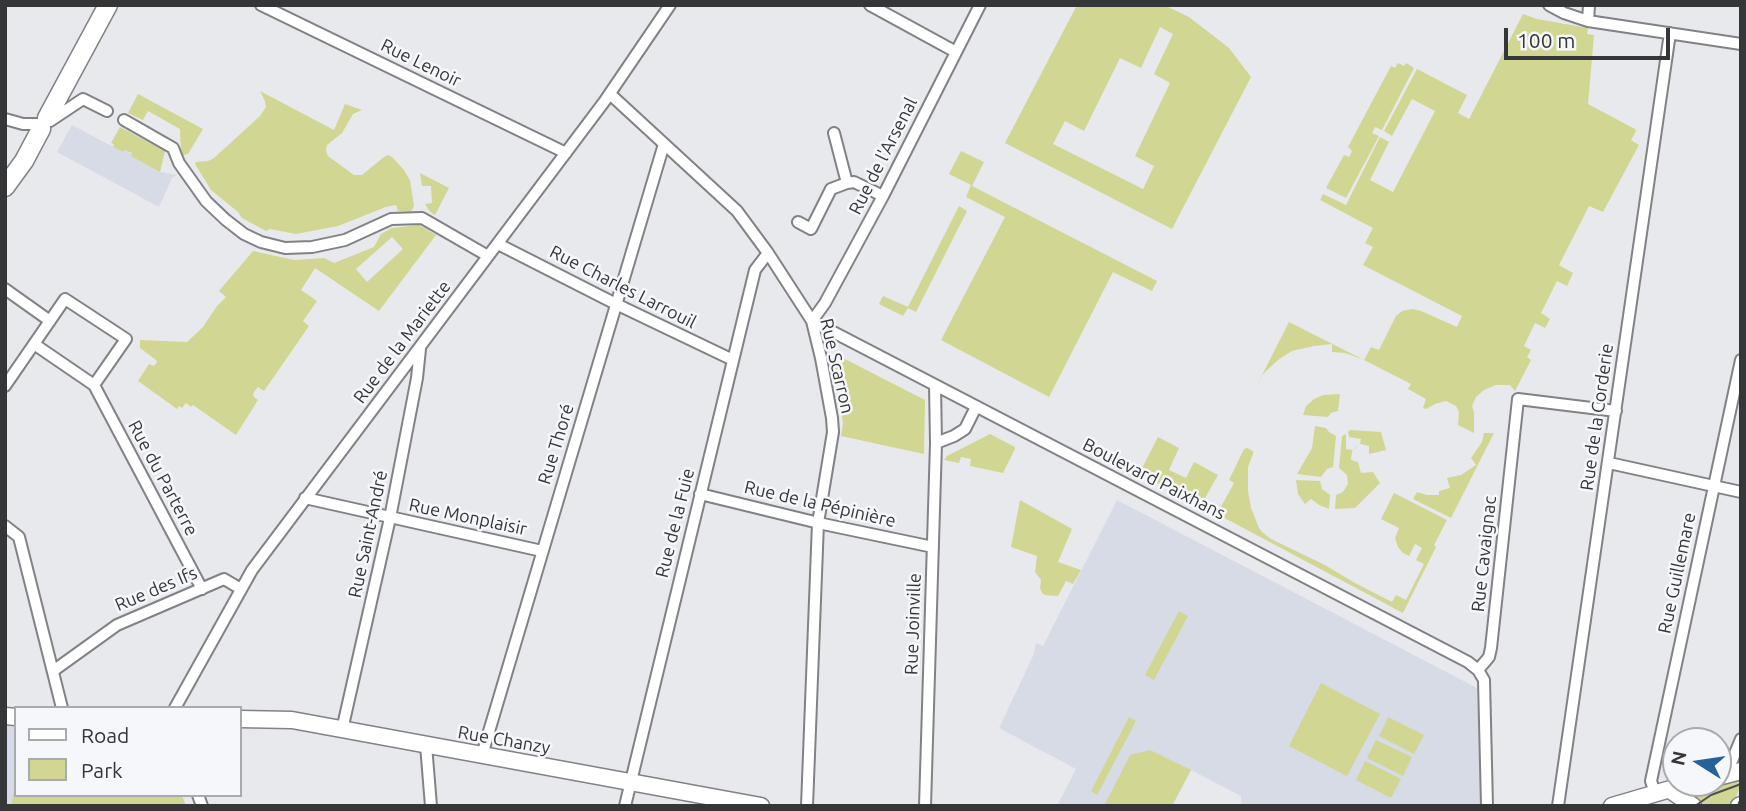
<!DOCTYPE html>
<html>
<head>
<meta charset="utf-8">
<style>
	body { margin:0 }
	#map { position:relative; width:1746px; height:811px; overflow:hidden; background:#e8e9ed; font-family:Ubuntu,sans-serif }
	canvas { display:block }
	.frame { position:absolute; inset:0; border:7px solid #353637; pointer-events:none }
	.legend { position:absolute; left:14px; top:706px; width:228px; height:91px; box-sizing:border-box; background:#f5f7fa; border:2px solid #a8aaac; margin:0; padding:9px 12px; list-style:none; font-size:21px; color:#353637 }
	.legend li { display:flex; align-items:center; gap:14px; height:35px }
	.legend b { width:35px; border:2px solid #a8aaac }
	.north { position:absolute; left:1662px; top:727px; width:70px; height:70px; box-sizing:border-box; background:#f5f7fa; border:2px solid #a8aaac; border-radius:50%; rotate:282deg; font-size:19px; font-weight:700; line-height:28px; text-align:center; color:#353637 }
	.north::after { content:''; display:block; margin:auto; width:24px; height:32px; background:#276199; clip-path:polygon(50% 0,100% 100%,50% 72%,0 100%) }
	.scale { position:absolute; left:1504px; top:28px; width:166px; height:32px; box-sizing:border-box; border:4px solid #353637; border-top:0; padding-left:9px; font-size:21px; line-height:24px; white-space:nowrap; color:#353637; -webkit-text-stroke:5px #f5f7fa; paint-order:stroke }
</style>
</head>
<body>
<div id="map">
<canvas width="1746" height="811"></canvas>
<div class="frame"></div>
<ul class="legend">
<li><b style="height:9px;background:#fff"></b>Road</li>
<li><b style="height:19px;background:#d2d693"></b>Park</li>
</ul>
<div class="north">N</div>
<div class="scale">100 m</div>
</div>
<script>
const ctx = document.querySelector('canvas').getContext('2d');
ctx.lineJoin = 'round';
function fillPath(path, color) {
  ctx.fillStyle = color;
  ctx.fill(path, 'evenodd');
}
function poly(rows) {
  const path = new Path2D();
  for (const r of rows) {
    path.moveTo(r[0], r[1]);
    for (let i = 2; i < r.length; i += 2) path.lineTo(r[i], r[i + 1]);
  }
  return path;
}
function strokePath(path, color, width, dash) {
  ctx.strokeStyle = color;
  ctx.lineWidth = width;
  ctx.lineCap = dash ? 'butt' : 'round';
  ctx.setLineDash(dash || []);
  ctx.stroke(path);
}
function write(font, color, halo, rows, align = 'center') {
  ctx.font = font + ' Ubuntu,sans-serif';
  ctx.lineWidth = 5;
  ctx.setLineDash([]);
  ctx.textBaseline = 'middle';
  ctx.strokeStyle = halo;
  ctx.fillStyle = color;
  for (const [text, x, y, turn = 0] of rows) {
    ctx.save();
    ctx.translate(x, y);
    ctx.rotate((+turn || 0) * Math.PI / 180);
    ctx.textAlign = isNaN(turn) ? turn : align;
    if (halo) ctx.strokeText(text, 0, 0);
    ctx.fillText(text, 0, 0);
    ctx.restore();
  }
}
fillPath(poly([
	[72,125,123,152,124,150,132,154,131,155,160,172,177,175,172,178,159,207,57,152],
	[1117,500,1477,688,1481,806,1242,806,1241,796,1191,770,1172,806,1057,806,1076,769,999,728,1034,654,1036,643,1043,646],
	[5,725,16,725,16,795,104,806,5,806]
]), '#d6dbe5');
fillPath(poly([
	[1077,5,1162,5,1168,7,1189,17,1229,48,1251,77,1172,229,1005,143],
	[1160,27,1173,34,1154,74,1170,83,1135,156,1154,166,1143,189,1053,144,1065,121,1084,131,1120,58,1141,68],
	[1523,14,1537,19,1588,28,1587,34,1594,35,1588,104,1635,129,1636,131,1631,140,1639,145,1603,212,1589,206,1559,265,1573,273,1567,286,1557,281,1541,313,1550,319,1545,328,1535,323,1524,346,1531,350,1527,357,1531,360,1515,391,1510,385,1496,385,1484,390,1476,397,1472,406,1474,412,1474,433,1458,425,1459,412,1456,406,1446,401,1435,404,1426,409,1423,408,1426,399,1408,389,1411,384,1364,360,1345,353,1332,352,1332,344,1314,346,1292,351,1278,360,1263,374,1257,385,1289,322,1364,360,1371,347,1379,350,1396,316,1402,311,1413,309,1421,311,1457,327,1462,316,1363,265,1373,247,1365,243,1373,228,1320,200,1323,194,1346,205,1380,137,1389,142,1370,180,1393,192,1435,111,1412,99,1392,136,1384,131,1417,69,1467,95,1458,113,1469,119],
	[1398,63,1404,66,1406,63,1414,68,1382,130,1375,127,1372,133,1379,136,1346,198,1326,188,1344,155,1349,157,1352,151,1348,147,1391,66,1395,68],
	[260,91,334,130,345,104,362,110,353,114,342,133,327,145,326,151,328,156,354,175,362,175,384,157,388,155,392,157,404,170,410,180,414,206,412,210,410,212,398,211,396,205,386,207,338,226,296,234,270,229,266,231,242,218,238,212,211,190,195,164,196,162,208,161,214,158,260,116,266,107,265,101],
	[138,94,203,129,188,154,184,155,181,153,180,129,148,111,143,120,128,113],
	[120,127,165,151,160,172,131,156,132,153,124,150,123,152,113,147,114,144,111,143],
	[961,151,984,162,972,186,1157,281,1152,291,1113,272,1049,397,941,340,1005,217,966,197,971,185,949,174],
	[420,173,449,188,435,215,430,212,425,204,432,203,431,186,422,186],
	[959,206,967,211,916,312,908,308,903,316,879,304,883,296,908,307],
	[419,225,436,235,379,311,315,268,301,290,317,301,303,321,309,326,264,391,258,387,254,392,253,396,258,400,236,435,193,405,191,407,186,403,182,408,179,406,177,409,138,381,149,364,154,366,157,362,156,360,140,348,140,340,187,342,203,327,217,306,226,297,219,291,253,251,294,260,324,258,334,263,374,247,381,234,392,228],
	[392,237,403,249,367,282,356,269],
	[841,357,925,400,924,454,841,436,843,423,833,361],
	[1340,394,1338,411,1331,413,1328,417,1303,415,1306,406,1314,399,1323,395],
	[1315,426,1326,428,1329,432,1336,436,1333,467,1327,469,1321,477,1297,474,1312,448],
	[1350,430,1381,432,1386,450,1369,454,1369,446,1361,444,1360,444,1356,448,1352,451,1351,460,1358,462,1361,473,1373,472,1380,483,1355,508,1335,509,1336,495,1343,492,1348,484,1347,475,1339,468,1342,436,1346,434,1346,449,1353,450,1360,444,1361,439,1349,437,1348,432],
	[1484,433,1494,433,1451,518,1413,499,1417,492,1427,495,1439,495,1439,491,1450,488,1447,478,1461,475,1476,465,1471,458,1482,442],
	[990,434,1015,447,1015,449,1003,473,970,466,971,459,961,457,959,463,944,460,947,456],
	[1158,437,1179,448,1169,470,1186,478,1194,462,1218,475,1201,505,1139,474],
	[1247,448,1253,451,1253,454,1248,467,1248,491,1251,508,1259,528,1262,532,1271,539,1325,565,1355,583,1392,602,1396,595,1406,600,1424,564,1416,560,1422,548,1415,544,1409,556,1403,553,1398,547,1395,538,1399,528,1381,519,1394,493,1447,520,1434,545,1436,547,1403,613,1217,514,1234,483,1229,480,1244,449],
	[1296,480,1320,481,1322,489,1330,495,1329,509,1319,505,1311,499,1305,504,1298,494],
	[1020,500,1072,529,1058,562,1081,570,1073,584,1066,581,1058,596,1045,595,1042,593,1040,588,1041,580,1035,572,1037,556,1011,547],
	[1179,611,1188,616,1154,680,1145,675],
	[1321,683,1380,714,1347,776,1289,746],
	[1129,717,1136,721,1097,795,1091,791],
	[1388,717,1424,735,1414,754,1379,736],
	[1376,740,1412,757,1403,776,1367,758],
	[1150,750,1191,770,1172,806,1104,806,1130,755],
	[1365,761,1401,779,1391,798,1356,780],
	[1741,771,1741,785,1732,806,1702,806,1686,794,1698,783,1718,783],
	[16,782,16,795,182,795,186,806,11,806]
]), '#d2d693');
const street = poly([
	[261,5,566,153],
	[870,5,956,52],
	[1549,5,1564,13,1588,21,1741,44],
	[1588,21,1589,5],
	[610,94,737,211,768,253,812,321,821,358,832,418,833,432,818,523,807,806],
	[5,119,23,124,38,124],
	[124,120,173,148,179,163,206,201,226,220,244,234,261,242,285,248,312,247,345,240,391,219,422,218,488,256],
	[50,121,83,99,107,111],
	[834,133,847,183],
	[798,222,811,229,831,189,847,183,854,182,883,196],
	[498,244,616,304,733,360],
	[5,289,50,321],
	[812,321,1468,662,1478,670,1484,680,1487,806],
	[812,321,825,303,883,196,980,5],
	[34,344,94,385],
	[94,385,202,589],
	[5,386,65,299,126,339,94,385],
	[936,443,954,436,965,429,976,407],
	[1609,463,1741,492],
	[700,494,823,524,933,547],
	[305,498,542,551],
	[5,526,19,537,62,708],
	[1478,670,1489,657,1491,648,1518,399,1616,411],
	[53,671,117,625,224,579,241,589],
	[175,708,252,570,604,102,670,5],
	[342,730,390,518,417,378,420,349],
	[426,745,431,806],
	[482,755,664,144],
	[1726,775,1741,739],
	[1655,793,1651,781,1741,360],
	[198,795,202,806],
	[625,806,755,270,768,253],
	[925,806,936,443,935,385],
	[1558,806,1670,33]
]);
const secondary = poly([
	[5,716,16,717],
	[240,719,292,720,761,806],
	[1718,777,1741,771],
	[1670,790,1693,806],
	[1612,806,1691,783],
	[1739,806,1741,805]
]);
const primary = poly([
	[47,118,108,5],
	[5,187,24,161,41,129]
]);
strokePath(street, '#818285', 14);
strokePath(secondary, '#818285', 19);
strokePath(primary, '#818285', 21);
strokePath(street, '#fff', 10);
strokePath(secondary, '#fff', 16);
strokePath(primary, '#fff', 18);
strokePath(poly([
	[1695,806,1711,795,1741,784]
]), '#4f5051', 2);
const rail = poly([
	[1740,806,1741,803]
]);
strokePath(rail, '#4f5051', 6);
strokePath(rail, '#f5f7fa', 3.5, [10]);
write('18px', '#353637', '#f5f7fa', [
	["Rue Lenoir",421,63,26],
	["Rue de l'Arsenal",883,156,-63],
	["Rue Charles Larrouil",623,287,27],
	["Rue de la Mariette",402,342,-53],
	["Rue Scarron",837,366,77],
	["Rue de la Corderie",1597,417,-82],
	["Rue Thoré",556,444,-73],
	["Rue du Parterre",163,478,62],
	["Boulevard Paixhans",1154,479,27],
	["Rue de la Pépinière",820,504,13],
	["Rue Monplaisir",468,517,12],
	["Rue de la Fuie",675,523,-76],
	["Rue Saint-André",368,534,-78],
	["Rue Cavaignac",1484,554,-84],
	["Rue Guillemare",1677,573,-78],
	["Rue des Ifs",156,589,-23],
	["Rue Joinville",913,624,-88],
	["Rue Chanzy",504,740,10]
]);
</script>
</body>
</html>
